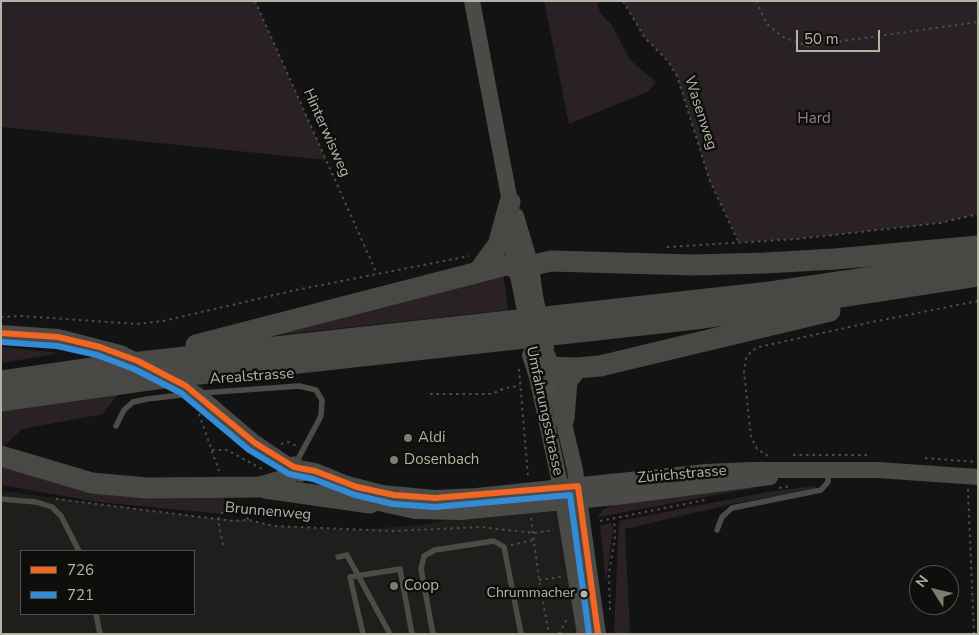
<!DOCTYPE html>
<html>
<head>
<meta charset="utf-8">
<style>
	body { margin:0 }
	#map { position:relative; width:979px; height:635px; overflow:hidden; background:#131313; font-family:"Nunito Sans",sans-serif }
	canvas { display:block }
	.frame { position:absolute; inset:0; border:2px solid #b4b4a4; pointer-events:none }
	.legend { position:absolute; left:20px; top:550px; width:175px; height:65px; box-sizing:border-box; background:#0e0f0d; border:1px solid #505149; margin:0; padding:6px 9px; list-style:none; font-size:15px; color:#b4b4a4 }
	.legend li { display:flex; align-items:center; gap:10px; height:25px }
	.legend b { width:25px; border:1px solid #505149 }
	.north { position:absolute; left:909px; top:565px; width:50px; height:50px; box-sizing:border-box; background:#0e0f0d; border:1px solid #505149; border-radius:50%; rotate:306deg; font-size:14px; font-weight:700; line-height:20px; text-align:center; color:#b4b4a4 }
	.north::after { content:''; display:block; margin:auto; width:18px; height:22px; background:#7c7c71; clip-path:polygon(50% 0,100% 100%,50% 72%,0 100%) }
	.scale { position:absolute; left:796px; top:30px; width:84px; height:22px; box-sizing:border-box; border:2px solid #b4b4a4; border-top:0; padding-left:6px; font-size:15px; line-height:18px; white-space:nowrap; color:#b4b4a4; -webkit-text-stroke:4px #0e0f0d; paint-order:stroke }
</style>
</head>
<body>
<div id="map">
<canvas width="979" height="635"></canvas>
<div class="frame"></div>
<ul class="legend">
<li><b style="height:6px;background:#f26522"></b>726</li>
<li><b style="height:6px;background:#338bd7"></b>721</li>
</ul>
<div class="north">N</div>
<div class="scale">50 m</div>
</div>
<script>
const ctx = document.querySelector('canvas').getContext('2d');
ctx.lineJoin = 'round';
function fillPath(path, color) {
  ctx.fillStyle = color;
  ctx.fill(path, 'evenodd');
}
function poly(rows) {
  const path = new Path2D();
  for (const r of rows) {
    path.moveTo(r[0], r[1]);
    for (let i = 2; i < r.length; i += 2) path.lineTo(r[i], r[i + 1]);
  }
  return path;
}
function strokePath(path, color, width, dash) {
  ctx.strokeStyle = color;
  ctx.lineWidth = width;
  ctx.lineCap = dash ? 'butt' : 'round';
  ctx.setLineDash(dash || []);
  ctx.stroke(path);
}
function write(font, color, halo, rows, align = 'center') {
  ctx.font = font + ' "Nunito Sans",sans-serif';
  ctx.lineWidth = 5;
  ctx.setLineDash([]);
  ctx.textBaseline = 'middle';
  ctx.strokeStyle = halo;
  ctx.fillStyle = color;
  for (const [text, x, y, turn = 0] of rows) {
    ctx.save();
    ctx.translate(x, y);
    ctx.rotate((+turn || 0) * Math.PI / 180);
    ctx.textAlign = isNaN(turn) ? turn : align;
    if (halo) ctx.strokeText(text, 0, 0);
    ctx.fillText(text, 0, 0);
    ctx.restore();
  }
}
fillPath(poly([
	[1,491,218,519,249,520,274,526,359,530,427,524,507,507,563,501,588,634,1,634],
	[21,551,194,551,194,614,21,614]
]), '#1e1f1d');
fillPath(poly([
	[1,1,255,1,326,160,1,127],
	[544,1,597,1,600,13,612,25,630,60,656,82,649,91,569,124],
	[623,1,978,1,978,214,940,223,797,239,739,242,710,181,677,76,668,61,645,38],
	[503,270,508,310,243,339],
	[1,347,60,353,1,363],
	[119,393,103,414,22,429,5,445,1,445,1,411],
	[1,466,222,496,234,515,98,502,1,485],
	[755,486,754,488,598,517,602,510,618,503],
	[816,486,815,489,732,504,625,529,630,634,614,634,619,521,773,491],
	[611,523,613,528,606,583,600,525]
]), '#292125');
strokePath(poly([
	[255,1,377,274],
	[623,1,645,38,668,61,677,76,710,181,738,241],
	[756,1,767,24,783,37,807,46,978,22],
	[667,247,797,239,940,223,978,214],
	[1,317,21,316,137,324,163,321,296,290,469,256],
	[519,369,528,476],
	[430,394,492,394,505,388,520,386],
	[199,414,219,471],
	[281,444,288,442,297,446],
	[212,450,227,450,262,469],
	[793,455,868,455],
	[768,456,757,449,751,437,744,372,746,359,751,351,759,347,872,322,978,301],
	[925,458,978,462],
	[779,488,791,486],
	[968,489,974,634],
	[56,499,233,521,249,520,274,526,393,531,481,527,534,533,554,530],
	[233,504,249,520],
	[531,518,539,580,549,634],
	[600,521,705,500],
	[223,545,218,519,228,504],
	[511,545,533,540],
	[539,580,561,577],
	[610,610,609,574,615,537,614,518],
	[559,634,568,617]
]), '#4d4e49', 2, [2.5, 4]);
strokePath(poly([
	[201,393,299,386,316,390,322,400,321,416,296,463],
	[116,426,124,410,133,402,147,399,189,394],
	[1,499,36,502,52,507,61,516,79,551],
	[717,530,722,517,732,508,821,490,828,482,828,471],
	[338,557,347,555,390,634],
	[96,614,100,634],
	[363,634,350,577,400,569,412,634],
	[433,634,421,569,424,556,435,550,494,541,504,547,521,634]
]), '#4c4c47', 5.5);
strokePath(poly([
	[472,1,510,202,513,251,523,301],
	[516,216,531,266,535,296],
	[1,333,58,337,120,353],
	[530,355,537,377,561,488,585,634],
	[548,356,575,470,598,634],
	[202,398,255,443,301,474],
	[294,467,315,471,344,483,382,493,435,498,477,496,706,472,752,470,878,470,978,477],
	[360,499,415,511,460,512,616,497,770,477]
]), '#4a4a46', 16);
strokePath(poly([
	[478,272,498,245,510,202],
	[196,345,506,265,513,266,516,269,551,261,694,265,765,263,835,259,978,246],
	[538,356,542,364,550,367,577,368,600,366,830,311],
	[1,381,113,365,770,292,872,277,978,258],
	[1,401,163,378,696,319,978,276],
	[564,419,567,381,577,368],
	[1,456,92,483,146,488,260,487,284,480,294,467],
	[265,488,370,503]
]), '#484845', 21);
strokePath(poly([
	[44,344,107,358]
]), '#4d4e49', 2, [2.5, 4]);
strokePath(poly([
	[535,296,546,348],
	[523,301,529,329,528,341],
	[120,353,174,379,202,398]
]), '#4a4a46', 16);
strokePath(poly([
	[529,329,538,356]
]), '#484845', 21);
strokePath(poly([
	[1,333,58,337,100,347,138,361,186,386,255,443,294,467,315,471,357,487,394,495,435,498,578,486,598,634]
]), '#f26522', 6);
strokePath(poly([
	[1,342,57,346,97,355,134,369,181,393,249,450,289,474,313,479,355,495,393,504,435,507,570,495,589,634]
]), '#338bd7', 6);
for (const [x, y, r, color] of [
	[408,438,5,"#7c7c71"],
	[394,460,5,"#7c7c71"],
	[394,586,5,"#7c7c71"],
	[584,594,4.5,"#b4b4a4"]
]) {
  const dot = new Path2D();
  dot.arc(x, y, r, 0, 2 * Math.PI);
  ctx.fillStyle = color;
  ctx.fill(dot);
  strokePath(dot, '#0e0f0d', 2);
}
write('14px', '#b4b4a4', '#0e0f0d', [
	["Chrummacher",575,594]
], 'right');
write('15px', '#b4b4a4', '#0e0f0d', [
	["Wasenweg",700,113,72],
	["Hinterwisweg",326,133,66],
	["Arealstrasse",252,377,-4],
	["Umfahrungsstrasse",544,411,78],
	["Zürichstrasse",682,475,-5],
	["Brunnenweg",268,512,5]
]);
write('15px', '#9f7b91', '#0e0f0d', [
	["Hard",814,119]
]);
write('15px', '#b4b4a4', '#0e0f0d', [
	["Aldi",418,438],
	["Dosenbach",404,460],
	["Coop",404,586]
], 'left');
</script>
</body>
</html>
